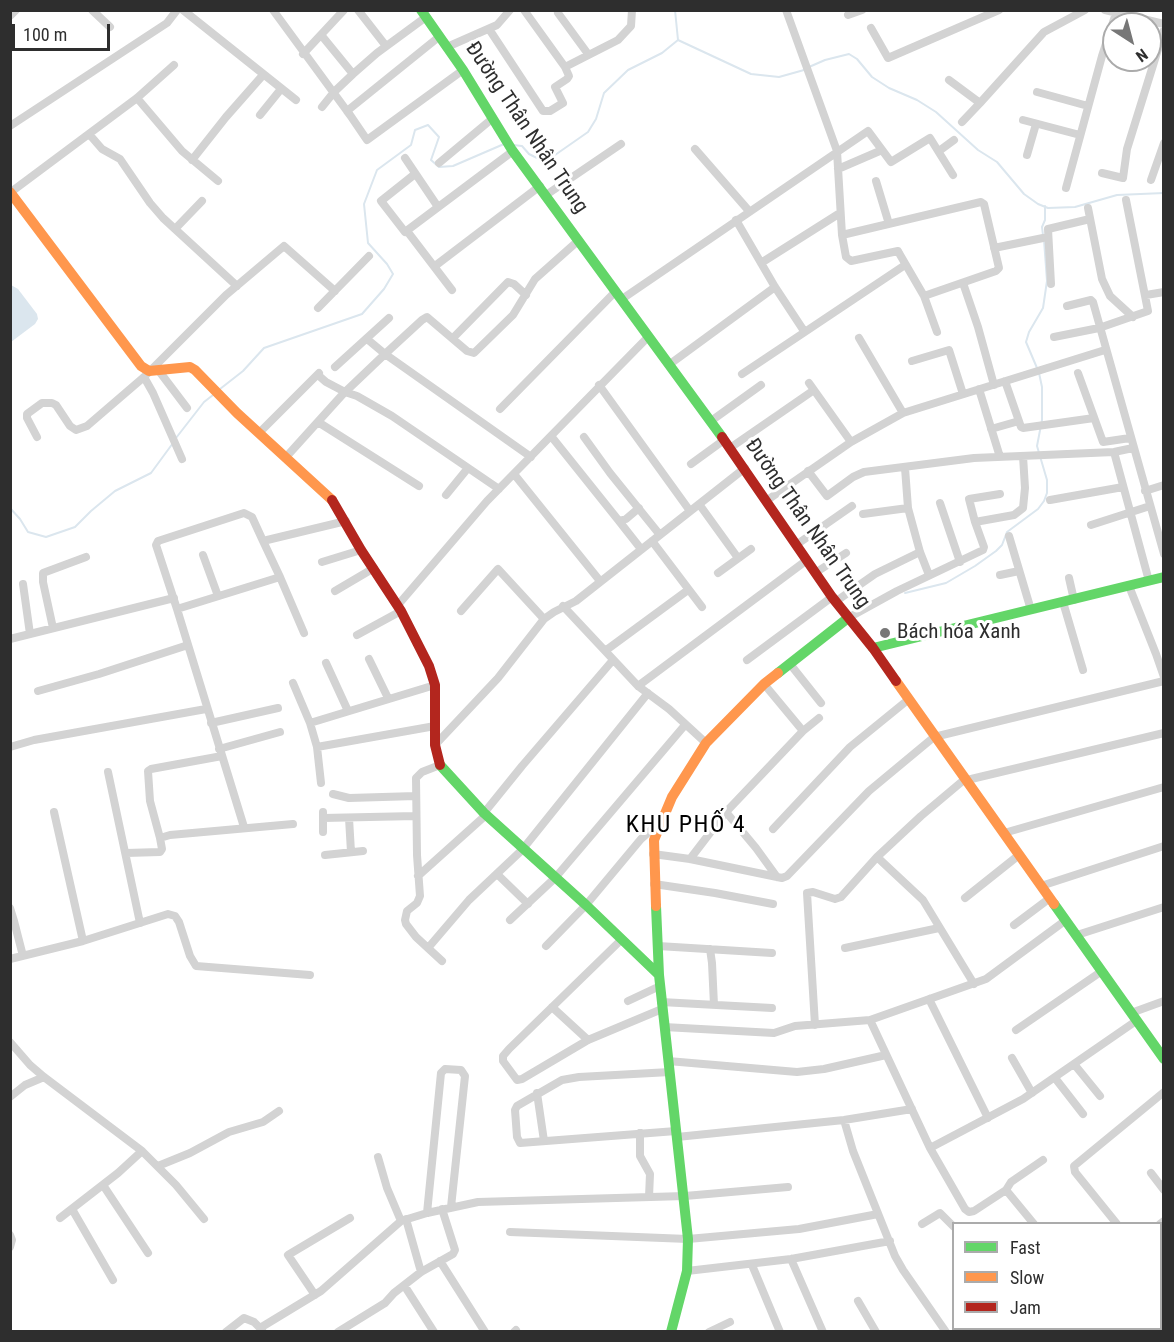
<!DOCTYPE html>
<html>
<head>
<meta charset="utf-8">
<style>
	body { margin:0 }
	#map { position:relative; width:1174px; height:1342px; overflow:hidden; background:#fff; font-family:"Roboto Condensed",sans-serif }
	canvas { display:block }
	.frame { position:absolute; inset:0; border:12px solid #2e2e2e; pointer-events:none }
	.legend { position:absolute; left:952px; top:1222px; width:210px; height:108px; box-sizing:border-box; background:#fff; border:2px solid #ababab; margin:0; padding:8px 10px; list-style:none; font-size:18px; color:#2e2e2e }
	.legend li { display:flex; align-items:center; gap:12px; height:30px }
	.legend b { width:30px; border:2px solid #ababab }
	.north { position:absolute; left:1102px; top:12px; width:60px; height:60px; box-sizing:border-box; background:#fff; border:2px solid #ababab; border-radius:50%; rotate:144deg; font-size:16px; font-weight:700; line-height:24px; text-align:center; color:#2e2e2e }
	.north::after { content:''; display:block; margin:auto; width:21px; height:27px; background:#777; clip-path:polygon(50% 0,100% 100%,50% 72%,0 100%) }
	.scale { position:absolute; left:12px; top:24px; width:98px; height:27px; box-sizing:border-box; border:3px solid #2e2e2e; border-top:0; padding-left:8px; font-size:18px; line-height:21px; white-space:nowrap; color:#2e2e2e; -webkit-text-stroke:4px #fff; paint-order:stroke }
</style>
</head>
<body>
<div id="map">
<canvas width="1174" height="1342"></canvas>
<div class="frame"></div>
<ul class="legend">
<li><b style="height:8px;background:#63d668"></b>Fast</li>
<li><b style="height:8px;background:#ff974d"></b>Slow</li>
<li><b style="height:8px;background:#b3261e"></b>Jam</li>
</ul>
<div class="north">N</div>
<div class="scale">100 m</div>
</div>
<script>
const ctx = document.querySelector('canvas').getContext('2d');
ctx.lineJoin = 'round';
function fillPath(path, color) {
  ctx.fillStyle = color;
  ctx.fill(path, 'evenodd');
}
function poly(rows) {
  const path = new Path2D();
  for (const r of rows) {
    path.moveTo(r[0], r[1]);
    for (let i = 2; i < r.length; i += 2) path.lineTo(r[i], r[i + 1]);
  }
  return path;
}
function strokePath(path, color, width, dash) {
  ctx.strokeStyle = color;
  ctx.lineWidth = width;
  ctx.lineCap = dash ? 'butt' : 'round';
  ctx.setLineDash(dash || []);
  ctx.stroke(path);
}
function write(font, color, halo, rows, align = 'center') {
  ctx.font = font + ' "Roboto Condensed",sans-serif';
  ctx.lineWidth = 6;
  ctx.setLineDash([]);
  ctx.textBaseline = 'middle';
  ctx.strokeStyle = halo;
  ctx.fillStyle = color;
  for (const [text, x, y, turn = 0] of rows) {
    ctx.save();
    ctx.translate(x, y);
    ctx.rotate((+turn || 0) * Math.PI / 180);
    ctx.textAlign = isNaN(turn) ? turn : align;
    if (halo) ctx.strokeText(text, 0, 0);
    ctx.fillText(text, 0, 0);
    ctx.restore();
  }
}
fillPath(poly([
	[11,285,18,289,37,314,38,319,35,324,11,342]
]), '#dbe6ee');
strokePath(poly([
	[678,40,751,74,779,77,804,70],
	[809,67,825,60,849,54,857,59,872,77,889,88,917,100,936,112,978,150,997,162,1024,194,1038,204,1048,208,1075,207,1117,195,1164,193],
	[513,145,522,146,529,154,545,162,588,132,596,119,604,93,628,70,662,53,678,40,675,10],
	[1043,235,1042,227,1045,220,1045,206],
	[1037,368,1026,342,1029,332,1043,308,1047,281,1044,240],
	[220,389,243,371,264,348,362,314,384,289,393,274,387,264,368,243,364,204,377,170,411,145,415,130,428,125,439,137,431,160,439,167,453,166,504,144],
	[176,438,204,402,213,395],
	[10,508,20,519,28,532,46,537,75,527,91,511,115,491,151,473,173,443],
	[905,593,946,583,975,566,996,551,1002,545,1007,532,1038,509,1044,501,1047,493,1047,480,1037,446,1042,420,1042,387,1039,373]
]), '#dbe6ee', 2);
strokePath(poly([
	[92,10,110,27],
	[183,10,296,100],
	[273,10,347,111],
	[358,10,386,46],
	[786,10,837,151,842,235,846,257,851,261,898,251,899,253,924,296,937,332],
	[1105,10,1164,24],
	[558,13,588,54],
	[848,15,862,10],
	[10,16,16,10],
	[871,28,888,58,999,10],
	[489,29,543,111,550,111,563,103,555,87,567,79,569,76,565,67,524,10],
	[322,36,353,74],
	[440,36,347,111,350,115,367,140,463,70],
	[447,47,497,25,510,10],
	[303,54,344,10],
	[565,67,618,40,631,26,632,10],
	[949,80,980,103,1044,32,1085,10],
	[1037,92,1088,106],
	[137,98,182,151,218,181],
	[322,107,334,92,353,74,377,53,426,17],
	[260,115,281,89],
	[1023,120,1080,135],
	[962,122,980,103],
	[10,126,167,23,177,10],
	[89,134,102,149,120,159,150,203,163,218,237,286],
	[695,149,749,211],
	[939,151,954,140],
	[1027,155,1036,124],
	[405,158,438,207],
	[192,160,226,117,263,75],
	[439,163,493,118],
	[838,169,882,150],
	[1102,173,1123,178,1127,149,1164,30],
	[415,174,381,201,405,232,513,151],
	[1151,180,1164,143],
	[876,181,889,224],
	[1066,188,1102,56,1116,13],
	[11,192,137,98,174,65],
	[546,195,621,144],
	[1088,208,1102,279,1110,296,1133,317],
	[736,220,775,287,804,331],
	[175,229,202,201],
	[407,231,452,290],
	[842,235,981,202,984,204,999,268,996,271,924,296],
	[994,248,1043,238],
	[761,263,840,213],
	[435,266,540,186],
	[963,283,978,327,994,385],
	[1051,284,1048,229,1090,219],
	[1146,295,1164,292],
	[622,299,868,131,891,162,930,138,953,175],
	[1067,306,1091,300,1093,302,1164,554],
	[318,308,369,256],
	[1054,337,1099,328,1148,311,1126,200],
	[453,338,508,282,514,284,526,295],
	[859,338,903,413],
	[367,339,385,354,422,320,427,317,467,351,474,353,513,315,535,279,579,240],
	[912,361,949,350,963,394],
	[670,364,775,287],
	[335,367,389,318],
	[159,371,187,408],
	[1078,373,1103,442,1130,438],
	[742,374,905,265],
	[318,375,326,382,345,392,357,396,392,416,499,489],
	[144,377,153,393,182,459],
	[1005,381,1021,427,1023,428,1094,418],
	[809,383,851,442],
	[599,385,690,511],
	[979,389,1000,457],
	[500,409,616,291],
	[711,421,761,385],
	[318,422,419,486],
	[991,429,1019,421],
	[260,432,319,373],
	[551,436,619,521,626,519,639,508],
	[37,437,27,418,27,414,42,403,52,403,56,405,70,426,76,430,87,426,144,377,226,295,284,246,335,291],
	[584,437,610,473,660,535],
	[730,448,814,390],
	[1114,452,1149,581],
	[287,456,343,394,385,354,531,457],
	[691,464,724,440],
	[905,468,908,508,920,552,929,575],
	[808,471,827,496,853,477,864,472,974,458,1114,452,1133,448],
	[514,474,600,581],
	[1145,491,1164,485],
	[446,495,468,468],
	[1050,500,1123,487],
	[766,501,851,442,903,413,1105,350],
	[940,503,960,562],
	[699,504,738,558],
	[863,514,908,508],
	[619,521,641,549],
	[975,522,969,499,1000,494],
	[1091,525,1150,506],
	[1009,536,1031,610],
	[652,541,702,607],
	[796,545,852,506],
	[203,555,218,596],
	[322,562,361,550],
	[718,573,751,549],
	[815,573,846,553],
	[1000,575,1019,571],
	[280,577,304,633],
	[1069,578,1074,600],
	[23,584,30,634],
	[1129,586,1156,654,1164,677],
	[335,591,374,568],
	[835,602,875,574,920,552],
	[1063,602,1083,670],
	[398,605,487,501,649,336],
	[563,606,638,686,669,709,706,743],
	[177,609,280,577,263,541,346,521],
	[461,611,498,569,544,619],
	[848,618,897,591,983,550,984,547,975,522,1014,515,1023,508,1025,488,1023,456],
	[53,628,43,582,43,573,86,557],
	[357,635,401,611],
	[10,639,174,598],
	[605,651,688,590],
	[369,659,388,698],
	[747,660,832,597],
	[326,663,348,711],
	[790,664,821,703],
	[293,683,310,723,317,747,321,783],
	[764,684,803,731],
	[638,686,807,560],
	[38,691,99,674,188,645],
	[211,723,278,708],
	[310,723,435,685],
	[435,745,498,678,544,619,554,612,576,601,745,468],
	[10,747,34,740,206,709],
	[317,747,435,726],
	[219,749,280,732],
	[440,765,422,772,416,778,417,855,420,896,417,903,407,911,405,920,406,924,416,937,442,961],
	[108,772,140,923],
	[967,780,1164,733],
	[333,794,349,798,416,796],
	[54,812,83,941],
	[726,812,756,848,777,877],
	[484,813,522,766,613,660],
	[323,818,416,816],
	[349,818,351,852],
	[244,827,177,609,156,545,158,541,244,513,252,517,263,541],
	[773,829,850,747,909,699],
	[323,832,323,812],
	[1004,833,1164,787],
	[160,838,150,801,148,771,151,769,222,756],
	[126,853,160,852,162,849,160,838,170,835,293,824],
	[653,854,690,859,782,878,787,876,869,791,934,737,1164,681],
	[325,855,363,851],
	[877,857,923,900,974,984],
	[690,859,726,812,803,731,819,718],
	[497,874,528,904],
	[418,876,486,815],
	[654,884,715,893,773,904],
	[1041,886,1164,846],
	[965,898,1019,855],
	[10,908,14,921],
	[510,920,555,878,685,725],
	[10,922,14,921,23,956],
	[1014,925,1050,898],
	[1077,935,1164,907],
	[621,940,509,1049,503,1056,503,1061,517,1080,522,1079,588,1040,662,1009],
	[546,946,586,905,641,839,660,822],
	[658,946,772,953],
	[428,948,469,900,522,850,648,693],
	[845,948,939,928],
	[710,949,712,963,714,1005],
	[10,959,83,941,168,914,175,916,179,922,190,956,196,966,310,975],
	[929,999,988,1118],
	[628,1001,660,986],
	[661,1002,772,1008],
	[552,1007,588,1040],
	[1131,1013,1164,1001],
	[870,1020,930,1148,965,1209,969,1212,974,1211,1006,1190,1034,1224],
	[815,1025,807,893,813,892,835,899,841,897,877,857,921,816,965,779],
	[664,1027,774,1033,795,1026,870,1020,986,979,1066,920],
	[1016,1030,1102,971],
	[10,1042,30,1065,44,1077,142,1151],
	[1012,1058,1032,1093],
	[668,1061,797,1072,824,1069,886,1055],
	[1074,1064,1100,1096],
	[670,1072,579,1077,562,1080,517,1106,515,1110,517,1137,520,1143,676,1131],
	[1055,1078,1083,1114],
	[537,1093,544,1141],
	[10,1097,25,1085,44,1077],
	[844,1120,853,1151,895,1256,903,1270,946,1332],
	[640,1133,640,1156,650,1174,649,1197],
	[677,1137,844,1120,912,1109],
	[930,1148,1023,1099,1136,1021],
	[378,1157,387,1188,401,1221],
	[158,1166,190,1153,229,1132,263,1122,279,1111],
	[1151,1173,1164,1190],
	[103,1185,148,1253],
	[1006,1190,1011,1182,1043,1160],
	[72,1209,113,1280],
	[427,1213,441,1073,445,1069,461,1070,465,1076,451,1207],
	[60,1218,118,1173,142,1151,176,1185,204,1219],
	[406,1219,421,1272],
	[922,1224,940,1213,954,1227],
	[1117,1224,1075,1172,1074,1166,1164,1092],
	[1160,1224,1164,1221],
	[510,1232,688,1239,799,1229,878,1214],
	[10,1235,12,1240,10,1247],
	[791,1259,823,1332],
	[440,1261,485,1332],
	[752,1265,780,1332],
	[687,1271,791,1259,890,1241],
	[404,1285,434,1332],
	[315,1295,288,1255,350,1218],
	[1160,1299,1164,1296],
	[858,1301,876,1332],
	[260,1328,321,1291,401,1221,427,1213,478,1202,685,1196,788,1187],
	[226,1332,244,1318,254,1322,262,1330],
	[338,1332,385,1303,394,1293,421,1272,453,1254,455,1250,442,1209],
	[514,1332,516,1330],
	[709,1332,730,1322],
	[1040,1332,1044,1328],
	[1128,1332,1131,1328]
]), '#d3d3d3', 8);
strokePath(poly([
	[421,10,463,70,512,150,722,437],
	[873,648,1164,577],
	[778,673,848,618],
	[440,765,484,813,586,905,659,975],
	[1054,904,1164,1059],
	[656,906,659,975,688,1239,687,1271,671,1332]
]), '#63d668', 10);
strokePath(poly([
	[10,192,141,366,149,371,190,367,195,370,237,413,332,500],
	[896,681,1054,904],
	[656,906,654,840,672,797,706,743,764,684,778,673]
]), '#ff974d', 10);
strokePath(poly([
	[722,437,832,597,873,648,896,681],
	[332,500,361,550,401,611,429,666,435,685,435,745,440,765]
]), '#b3261e', 10);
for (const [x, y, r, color] of [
	[885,633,6,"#777"]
]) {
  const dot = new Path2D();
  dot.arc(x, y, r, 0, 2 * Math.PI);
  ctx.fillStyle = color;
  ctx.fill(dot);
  strokePath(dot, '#fff', 2);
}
write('21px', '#2e2e2e', '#fff', [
	["Đường Thân Nhân Trung",526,128,56],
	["Đường Thân Nhân Trung",807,524,55]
]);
write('21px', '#2e2e2e', '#fff', [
	["Bách hóa Xanh",897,633]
], 'left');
ctx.letterSpacing = '1.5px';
write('24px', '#000', '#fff', [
	["KHU PHỐ 4",686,826]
]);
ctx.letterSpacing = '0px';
</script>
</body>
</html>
